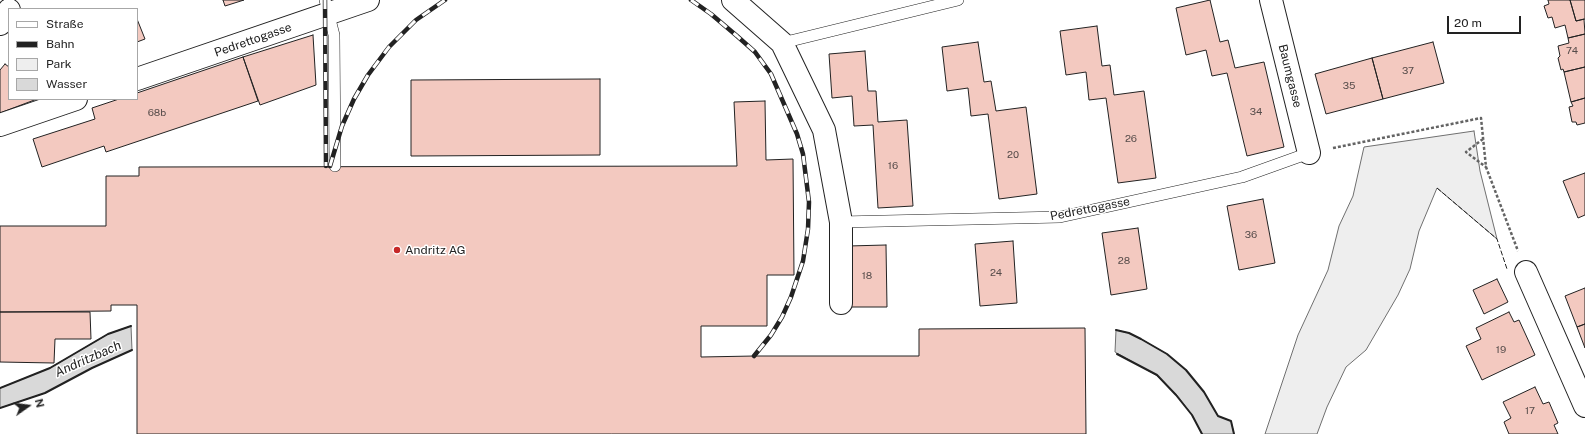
<!DOCTYPE html>
<html>
<head>
<meta charset="utf-8">
<style>
	body { margin:0 }
	#map { position:relative; width:1585px; height:434px; overflow:hidden; background:#fff; font-family:"Public Sans",sans-serif }
	canvas { display:block }
	.legend { position:absolute; left:8px; top:8px; width:130px; height:92px; box-sizing:border-box; background:#fff; border:1px solid #a7a7a7; margin:0; padding:5px 7px; list-style:none; font-size:12px; color:#222 }
	.legend li { display:flex; align-items:center; gap:8px; height:20px }
	.legend b { width:20px; border:1px solid #a7a7a7 }
	.north { position:absolute; left:8px; top:386px; width:40px; height:40px; -webkit-text-stroke:3px #fff; paint-order:stroke; rotate:76deg; font-size:11px; font-weight:700; line-height:16px; text-align:center; color:#222 }
	.north::after { content:''; display:block; margin:auto; width:14px; height:18px; background:#222; clip-path:polygon(50% 0,100% 100%,50% 72%,0 100%) }
	.scale { position:absolute; left:1447px; top:16px; width:74px; height:18px; box-sizing:border-box; border:2px solid #222; border-top:0; padding-left:5px; font-size:12px; line-height:14px; white-space:nowrap; color:#222; -webkit-text-stroke:3px #fff; paint-order:stroke }
</style>
</head>
<body>
<div id="map">
<canvas width="1585" height="434"></canvas>
<ul class="legend">
<li><b style="height:5px;background:#fff"></b>Straße</li>
<li><b style="height:5px;background:#222"></b>Bahn</li>
<li><b style="height:11px;background:#eee"></b>Park</li>
<li><b style="height:11px;background:#d9d9d9"></b>Wasser</li>
</ul>
<div class="north">N</div>
<div class="scale">20 m</div>
</div>
<script>
const ctx = document.querySelector('canvas').getContext('2d');
ctx.lineJoin = 'round';
function fillPath(path, color) {
  ctx.fillStyle = color;
  ctx.fill(path, 'evenodd');
}
function poly(rows) {
  const path = new Path2D();
  for (const r of rows) {
    path.moveTo(r[0], r[1]);
    for (let i = 2; i < r.length; i += 2) path.lineTo(r[i], r[i + 1]);
  }
  return path;
}
function strokePath(path, color, width, dash) {
  ctx.strokeStyle = color;
  ctx.lineWidth = width;
  ctx.lineCap = dash ? 'butt' : 'round';
  ctx.setLineDash(dash || []);
  ctx.stroke(path);
}
function write(font, color, halo, rows, align = 'center') {
  ctx.font = font + ' "Public Sans",sans-serif';
  ctx.lineWidth = 3;
  ctx.setLineDash([]);
  ctx.textBaseline = 'middle';
  ctx.strokeStyle = halo;
  ctx.fillStyle = color;
  for (const [text, x, y, turn = 0] of rows) {
    ctx.save();
    ctx.translate(x, y);
    ctx.rotate((+turn || 0) * Math.PI / 180);
    ctx.textAlign = isNaN(turn) ? turn : align;
    if (halo) ctx.strokeText(text, 0, 0);
    ctx.fillText(text, 0, 0);
    ctx.restore();
  }
}
const green = poly([
	[1474,131,1480,171,1497,239,1437,188,1419,231,1410,269,1398,295,1366,350,1346,367,1327,407,1317,434,1265,434,1298,335,1328,270,1339,226,1353,196,1364,147,1474,131]
]);
fillPath(green, '#eee');
strokePath(green, '#6f6f6f', 1);
const water = poly([
	[131,326,132,350,92,368,45,393,0,408,0,388,50,368,108,334,131,326],
	[1116,330,1129,333,1141,339,1167,354,1186,370,1204,392,1218,416,1231,421,1234,434,1202,434,1192,415,1177,395,1156,375,1115,352,1116,330]
]);
fillPath(water, '#d9d9d9');
strokePath(water, '#6f6f6f', 1);
const building = poly([
	[223,0,244,0,225,6,223,0],
	[1210,0,1220,42,1228,40,1235,68,1264,62,1284,147,1247,156,1227,73,1212,76,1206,50,1186,55,1176,8,1210,0],
	[1548,0,1570,0,1576,21,1584,19,1585,34,1568,38,1565,25,1555,28,1552,17,1548,18,1544,6,1549,4,1548,0],
	[1570,0,1585,0,1585,19,1576,21,1570,0],
	[137,19,145,39,137,42,137,19],
	[1097,26,1102,66,1110,65,1114,95,1144,91,1156,178,1118,183,1106,98,1089,100,1086,72,1066,75,1060,31,1097,26],
	[1585,34,1585,67,1564,72,1563,69,1561,70,1558,58,1560,56,1558,46,1569,43,1568,38,1585,34],
	[313,35,316,85,260,105,243,57,313,35],
	[978,42,984,82,991,81,996,111,1026,107,1037,194,999,199,988,114,971,116,968,88,947,91,942,47,978,42],
	[1433,42,1444,83,1383,99,1372,58,1433,42],
	[865,51,868,91,876,91,878,122,907,120,913,206,878,208,873,125,854,126,852,96,832,98,829,54,865,51],
	[243,57,258,101,106,152,104,146,42,167,33,139,95,119,92,108,119,99,137,99,137,93,243,57],
	[1372,58,1383,99,1326,114,1315,74,1372,58],
	[5,64,9,67,9,99,37,99,0,113,0,70,5,64],
	[1585,67,1585,98,1571,102,1564,72,1585,67],
	[600,79,600,155,411,156,411,80,600,79],
	[1585,98,1585,123,1577,125,1576,122,1572,122,1569,107,1573,106,1571,102,1585,98],
	[765,101,766,160,793,159,794,275,767,275,767,326,701,326,701,357,754,356,919,356,919,329,1085,328,1086,434,137,434,137,305,111,305,111,311,0,312,0,226,106,226,106,176,139,176,139,167,737,166,734,102,765,101],
	[1585,173,1585,215,1578,218,1563,181,1585,173],
	[1263,199,1275,263,1239,270,1227,206,1263,199],
	[1138,228,1147,289,1111,295,1102,233,1138,228],
	[1013,241,1017,303,980,306,975,244,1013,241],
	[886,245,887,307,849,307,848,246,886,245],
	[1497,279,1508,302,1484,314,1473,290,1497,279],
	[1585,288,1585,324,1577,327,1565,296,1585,288],
	[0,312,90,312,91,339,55,339,54,363,0,362,0,312],
	[1509,312,1514,322,1519,320,1535,355,1482,380,1466,346,1481,339,1476,328,1509,312],
	[1585,324,1585,348,1577,327,1585,324],
	[1535,387,1543,404,1549,402,1558,423,1554,425,1558,434,1509,434,1504,422,1511,418,1503,402,1535,387]
]);
fillPath(building, '#f3c9c0');
strokePath(building, '#222', 1);
const lane = poly([
	[325,0,334,35,335,166],
	[782,43,958,0],
	[841,222,1060,217,1242,177,1309,153]
]);
const street = poly([
	[733,0,782,43,824,130,841,222,841,303],
	[1271,0,1309,153],
	[137,79,368,0],
	[0,125,76,99],
	[1526,272,1585,406]
]);
const secondary = poly([
	[0,24,9,10]
]);
strokePath(lane, '#222', 12);
strokePath(street, '#222', 24);
strokePath(secondary, '#222', 24);
strokePath(poly([
	[1483,139,1466,152,1486,167],
	[1333,148,1481,118,1486,167,1518,251]
]), '#646464', 2.5, [3, 2]);
strokePath(lane, '#fff', 11);
strokePath(street, '#fff', 22);
strokePath(secondary, '#fff', 22);
const rail = poly([
	[325,0,326,166],
	[691,0,711,14,737,36,755,52,771,74,797,134,803,154,809,202,808,229,803,261,791,297,782,317,771,335,754,356],
	[330,166,342,126,354,99,368,75,389,47,416,20,445,0]
]);
strokePath(rail, '#222', 4.5);
strokePath(rail, '#fff', 3, [9]);
strokePath(poly([
	[1437,188,1497,239,1507,269]
]), '#222', 1, [5, 2]);
strokePath(poly([
	[1116,330,1129,333,1141,339,1167,354,1186,370,1204,392,1218,416,1231,421,1234,434],
	[1117,354,1157,375,1176,395,1192,415,1202,434],
	[0,388,50,368,108,334,131,326],
	[0,408,45,393,92,368,132,350]
]), '#222', 2);
for (const [x, y, r, color] of [
	[397,250,4,"#c62828"]
]) {
  const dot = new Path2D();
  dot.arc(x, y, r, 0, 2 * Math.PI);
  ctx.fillStyle = color;
  ctx.fill(dot);
  strokePath(dot, '#fff', 1.5);
}
write('10px', '#564c4a', null, [
	["74",1572,51],
	["37",1408,71],
	["35",1349,86],
	["34",1256,112],
	["68b",157,113],
	["26",1131,139],
	["20",1013,155],
	["16",893,166],
	["36",1251,235],
	["28",1124,261],
	["24",996,273],
	["18",867,276],
	["19",1501,350],
	["17",1530,411]
]);
write('12px', '#222', '#fff', [
	["Pedrettogasse",253,40,-19],
	["Baumgasse",1290,76,76],
	["Pedrettogasse",1090,209,-11]
]);
write('12px', '#222', '#fff', [
	["Andritz AG",405,250]
], 'left');
write('italic 13px', '#222', '#fff', [
	["Andritzbach",88,359,-24]
]);
</script>
</body>
</html>
